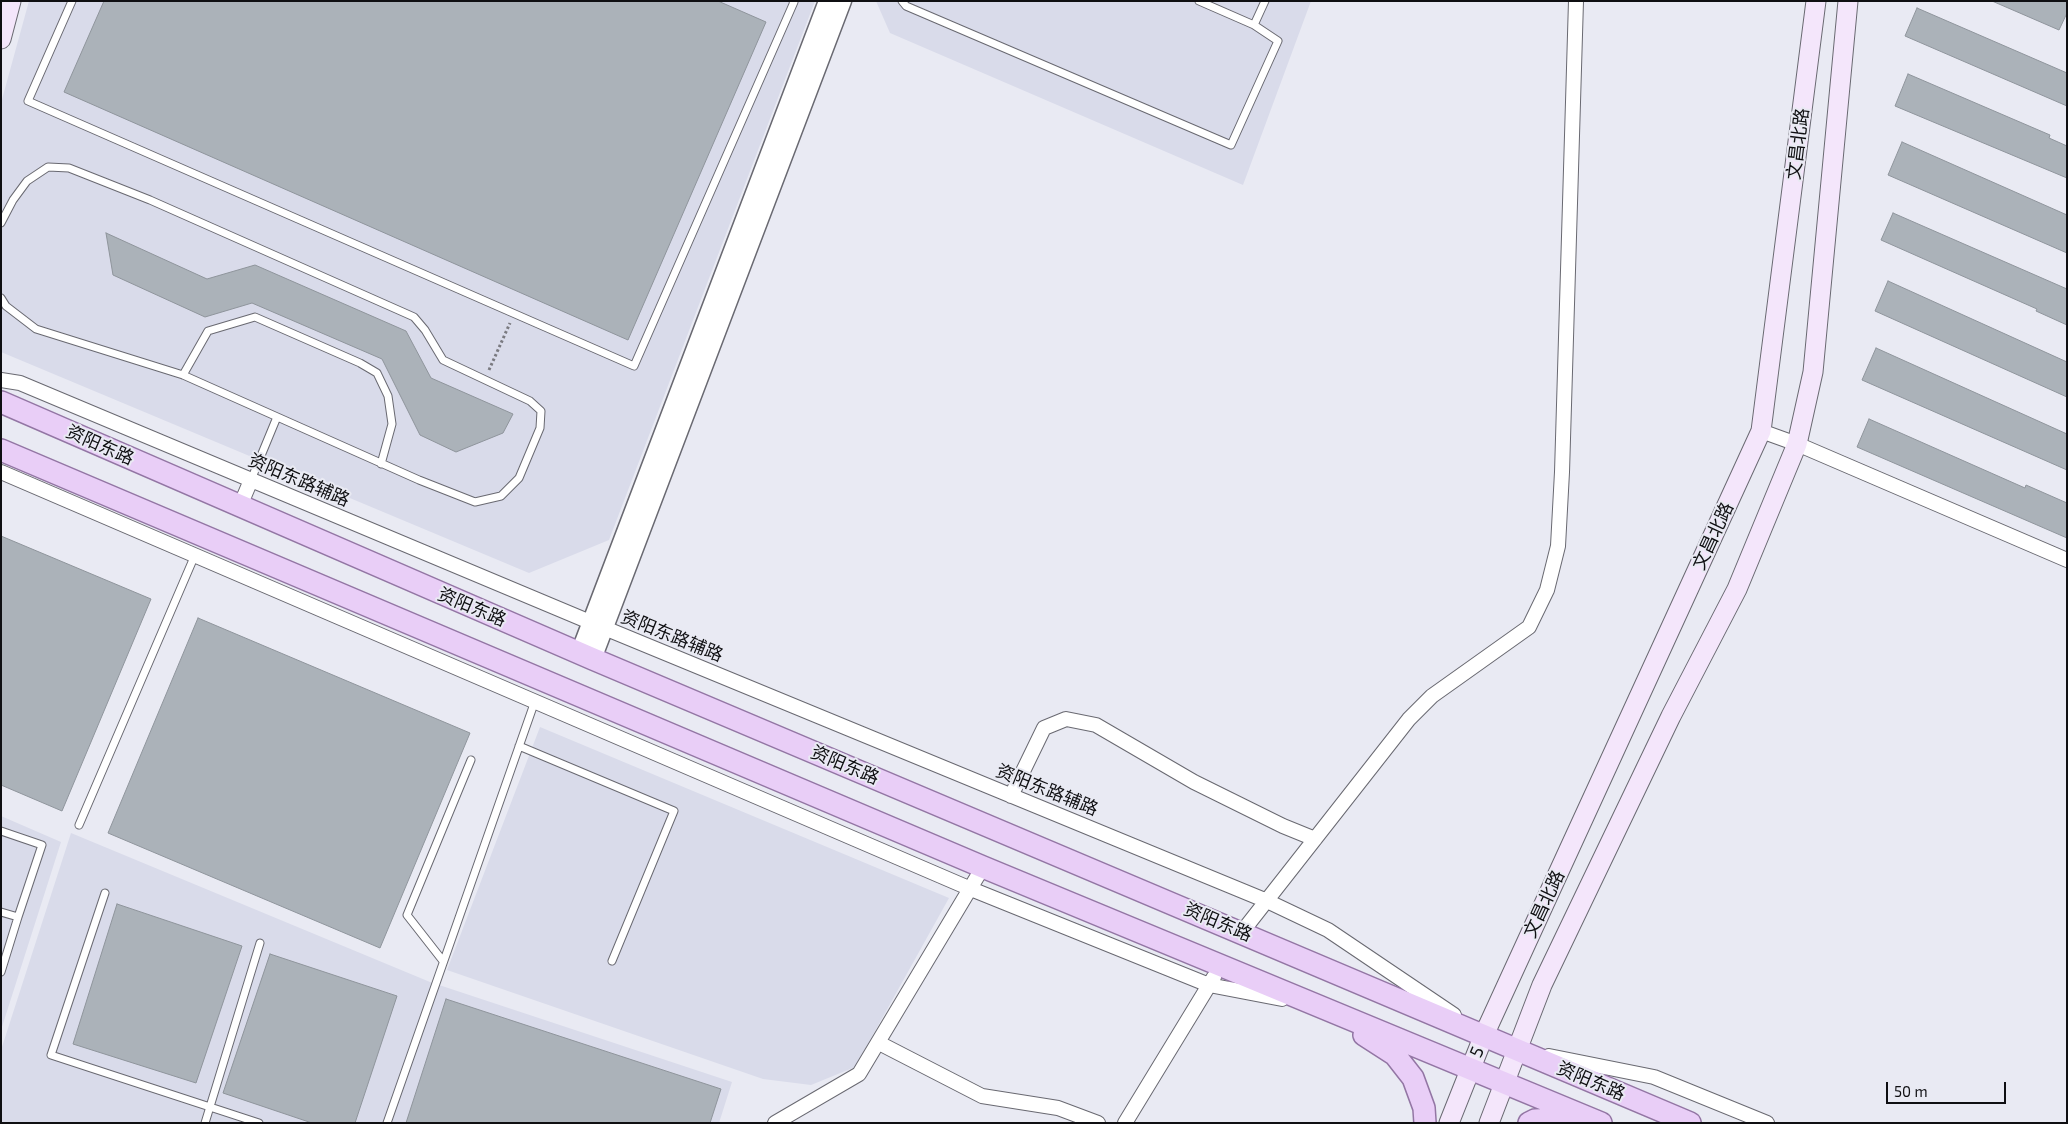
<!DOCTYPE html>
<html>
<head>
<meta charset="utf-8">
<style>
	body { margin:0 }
	#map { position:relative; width:2068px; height:1124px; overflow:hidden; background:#e9eaf3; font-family:"Exo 2",sans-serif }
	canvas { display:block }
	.frame { position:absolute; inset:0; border:2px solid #0f0f12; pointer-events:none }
	.scale { position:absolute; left:1886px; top:1082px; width:120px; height:22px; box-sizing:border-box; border:2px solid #0f0f12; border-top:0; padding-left:6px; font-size:15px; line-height:18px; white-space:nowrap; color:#0f0f12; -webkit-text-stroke:4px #e9eaf3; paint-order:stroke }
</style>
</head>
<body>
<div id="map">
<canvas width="2068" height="1124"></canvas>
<div class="frame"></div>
<div class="scale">50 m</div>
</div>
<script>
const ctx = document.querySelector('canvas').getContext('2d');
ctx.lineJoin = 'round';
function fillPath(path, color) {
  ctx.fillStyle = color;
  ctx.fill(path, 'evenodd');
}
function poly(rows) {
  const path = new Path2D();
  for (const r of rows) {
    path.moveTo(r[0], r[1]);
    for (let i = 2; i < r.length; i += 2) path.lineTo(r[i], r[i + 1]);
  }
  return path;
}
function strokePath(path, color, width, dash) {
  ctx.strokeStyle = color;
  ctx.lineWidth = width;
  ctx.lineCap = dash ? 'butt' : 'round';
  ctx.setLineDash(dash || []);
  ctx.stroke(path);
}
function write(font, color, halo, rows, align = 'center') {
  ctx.font = font + ' "Exo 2","Noto Sans SC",sans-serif';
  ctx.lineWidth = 4;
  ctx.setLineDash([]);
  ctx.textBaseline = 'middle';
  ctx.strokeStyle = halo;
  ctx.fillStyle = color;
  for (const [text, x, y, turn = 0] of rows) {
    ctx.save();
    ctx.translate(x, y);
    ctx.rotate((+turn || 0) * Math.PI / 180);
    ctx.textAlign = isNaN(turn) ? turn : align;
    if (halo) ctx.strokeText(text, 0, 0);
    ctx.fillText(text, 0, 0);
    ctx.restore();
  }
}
fillPath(poly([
	[29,1,815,1,609,540,529,573,1,352,1,103],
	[876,1,1311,1,1243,185,890,33],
	[540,727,949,898,855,1067,811,1085,763,1079,447,970],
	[1,816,61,842,1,1030],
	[71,833,430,982,732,1082,719,1123,1,1123,1,1050]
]), '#d9dbea');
const building = poly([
	[104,1,718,1,766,22,628,340,64,92,104,1],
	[1992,1,2067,1,2067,13,2059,30,1992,1],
	[1917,8,2067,73,2067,106,1905,36,1917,8],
	[1908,74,2050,135,2049,138,2067,146,2067,178,1895,106,1908,74],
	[1902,142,2067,215,2067,253,1888,175,1902,142],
	[1893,213,2067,289,2067,325,2036,311,2037,309,1881,240,1893,213],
	[106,233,207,279,255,265,406,331,431,378,513,414,503,433,456,452,420,435,382,359,252,303,205,317,113,275,106,233],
	[1888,281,2067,362,2067,397,1875,311,1888,281],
	[1876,348,2067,434,2067,470,1862,380,1876,348],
	[1869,419,2025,488,2026,485,2067,503,2067,538,1857,447,1869,419],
	[1,536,151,599,62,811,1,785,1,536],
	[198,618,470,733,380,948,108,833,198,618],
	[117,904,242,946,196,1083,73,1044,117,904],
	[270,954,397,996,355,1123,312,1123,223,1093,270,954],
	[446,999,721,1089,710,1123,406,1123,446,999]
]);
fillPath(building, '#abb2b9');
strokePath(building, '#8f959c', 1);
const service = poly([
	[72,1,28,101,634,366,794,2,793,1],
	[902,1,906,6,1231,145,1278,41,1254,25,1199,1],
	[1254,25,1265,1],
	[1,223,13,200,27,181,48,167,69,168,150,200,414,317,425,330,443,360,530,401,541,411,540,428,519,478,501,496,475,502,419,480,183,375,36,329,6,306,1,298],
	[183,375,208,331,255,317,360,363,377,373,388,396,392,424,381,464],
	[251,480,277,417],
	[519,746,674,811,612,961],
	[79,825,195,555],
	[1,831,42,845,18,917],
	[105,893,51,1055,259,1123],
	[1,912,18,917,1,972],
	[443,961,407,915,471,760],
	[205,1123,260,943],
	[387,1123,535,701]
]);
const minor = poly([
	[1,380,20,383,590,622,1267,901,1328,930,1454,1015],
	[1761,431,1797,444,2067,560],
	[1,472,971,889,1209,985,1282,999],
	[240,506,251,480],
	[1011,796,1044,728,1066,719,1096,725,1194,782,1283,826,1315,839],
	[1242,932,1409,719,1432,696,1529,627,1547,590,1558,546,1562,472,1576,1],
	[879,1043,982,1096,1058,1108,1098,1123],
	[1549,1056,1654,1077,1767,1123],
	[775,1123,859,1074,983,867],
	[1125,1123,1214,977]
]);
const tertiary = poly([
	[579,653,827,1],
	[593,659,843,1]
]);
const secondary = poly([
	[1,39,11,1],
	[1449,1123,1484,1035,1761,431,1816,1],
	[1489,1123,1542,985,1671,716,1737,589,1797,444,1813,372,1848,1]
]);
const primary = poly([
	[1,402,593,659,1690,1123],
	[1,450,983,867,1601,1123],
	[1364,1035,1395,1055,1413,1078,1424,1108,1425,1123],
	[1529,1123,1535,1120,1580,1118]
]);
strokePath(service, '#696971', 9);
strokePath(minor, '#696971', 16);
strokePath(tertiary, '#696971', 19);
strokePath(secondary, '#696971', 21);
strokePath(primary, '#9376a4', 24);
strokePath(poly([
	[489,370,510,323]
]), '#7a7a80', 3, [2.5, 2.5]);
strokePath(service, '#fff', 7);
strokePath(minor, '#fff', 14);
strokePath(tertiary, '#fff', 16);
strokePath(secondary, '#f4e6fb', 19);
strokePath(primary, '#e9cef7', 21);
write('18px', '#0f0f12', '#e9eaf3', [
	["文昌北路",1798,144,-83],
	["资阳东路",100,445,24],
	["资阳东路辅路",299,480,23],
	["文昌北路",1713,536,-65],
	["资阳东路",472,607,23],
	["资阳东路辅路",672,636,22],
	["资阳东路",845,765,23],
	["资阳东路辅路",1047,790,22],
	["文昌北路",1544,904,-65],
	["资阳东路",1218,922,23],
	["5",1477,1052,-67],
	["资阳东路",1591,1081,23]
]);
</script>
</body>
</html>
